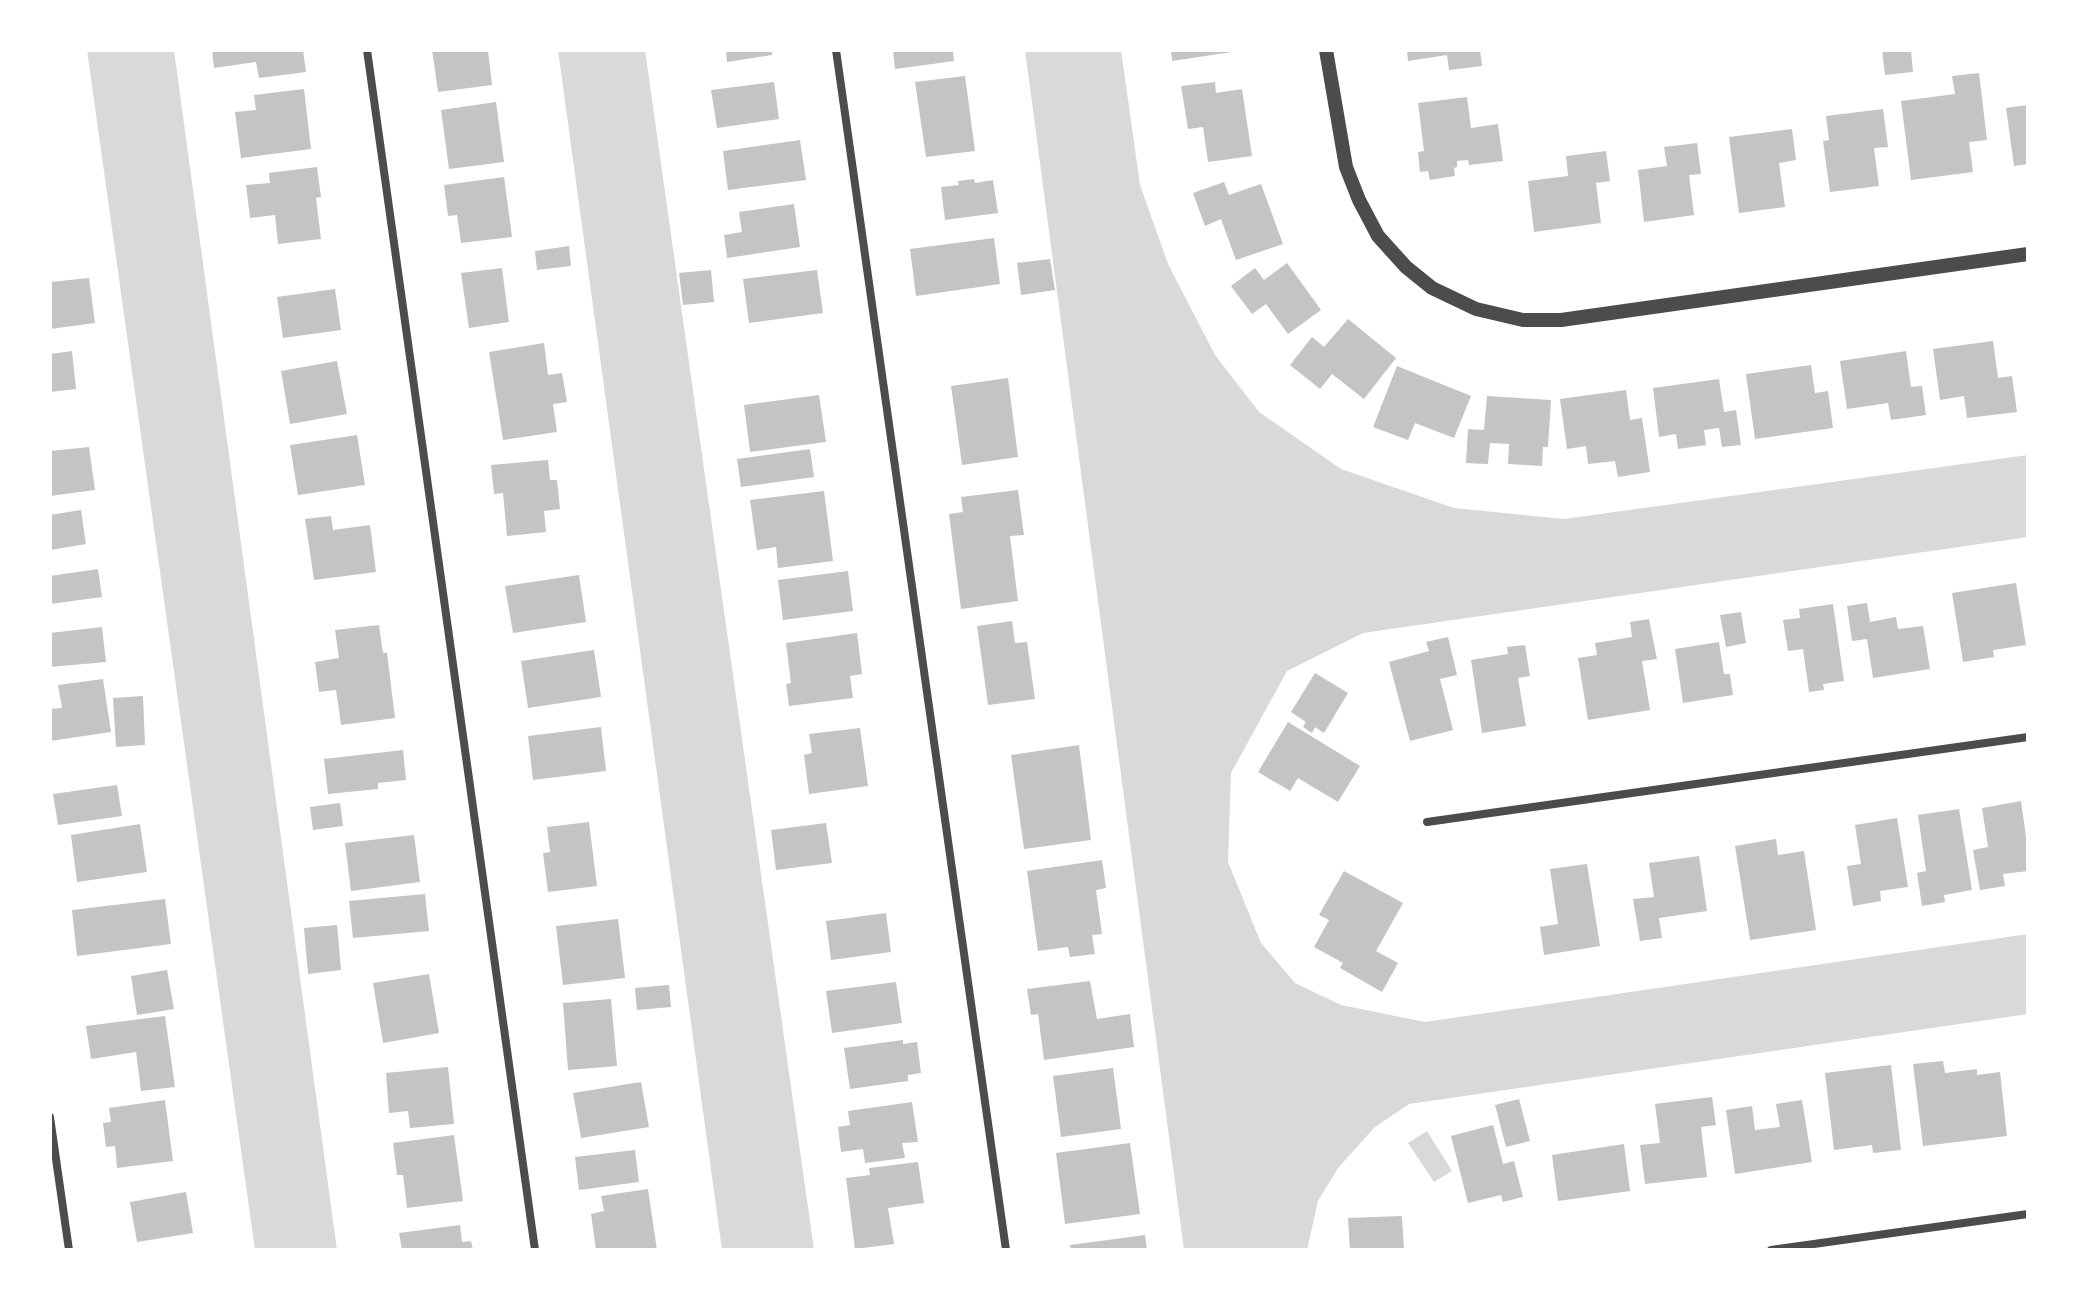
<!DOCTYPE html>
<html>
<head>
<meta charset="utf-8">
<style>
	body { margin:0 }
	#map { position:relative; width:2078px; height:1300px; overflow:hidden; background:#fff; font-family:"Times New Roman",serif }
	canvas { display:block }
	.frame { position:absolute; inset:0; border:52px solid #fff; pointer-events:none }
</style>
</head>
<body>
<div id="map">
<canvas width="2078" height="1300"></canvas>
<div class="frame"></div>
</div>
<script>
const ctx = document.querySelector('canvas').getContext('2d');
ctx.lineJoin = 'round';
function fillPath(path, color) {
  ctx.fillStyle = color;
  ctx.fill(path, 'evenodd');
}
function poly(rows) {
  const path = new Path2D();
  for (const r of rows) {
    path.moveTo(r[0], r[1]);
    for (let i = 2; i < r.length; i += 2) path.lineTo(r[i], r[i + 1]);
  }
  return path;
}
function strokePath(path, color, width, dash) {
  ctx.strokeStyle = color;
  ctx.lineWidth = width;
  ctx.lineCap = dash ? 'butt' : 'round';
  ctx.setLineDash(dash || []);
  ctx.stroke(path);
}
fillPath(poly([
	[87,50,174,50,337,1250,255,1250],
	[558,50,645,50,814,1250,722,1250],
	[1025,50,1121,50,1140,185,1168,264,1215,355,1259,412,1341,469,1454,508,1564,519,2028,455,2028,537,1363,633,1287,671,1231,773,1228,862,1261,943,1295,983,1341,1005,1425,1022,2028,934,2028,1014,1409,1104,1375,1127,1338,1168,1318,1201,1307,1250,1184,1250],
	[1427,1131,1452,1171,1434,1182,1408,1143]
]), '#d9d9d9');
fillPath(poly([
	[212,50,303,50,306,72,259,78,256,62,214,68],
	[432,50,488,50,492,85,438,92],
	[726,50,772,50,772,55,727,62],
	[893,50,953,50,954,61,895,69],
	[1171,50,1232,50,1232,52,1172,61],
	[1407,50,1480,50,1482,66,1449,70,1447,55,1408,61],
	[1882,50,1911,50,1913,72,1885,75],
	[1979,73,1987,140,1969,142,1973,172,1911,180,1901,101,1955,94,1952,76],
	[965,76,975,151,926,157,915,82],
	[774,82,779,119,717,128,711,90],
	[1215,82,1216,93,1242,89,1252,156,1208,162,1203,127,1188,129,1181,86],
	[304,89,311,149,241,158,235,112,256,110,254,95],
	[1467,97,1471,128,1498,124,1503,161,1469,165,1468,160,1457,161,1457,167,1454,168,1455,176,1430,180,1428,171,1420,172,1418,152,1424,151,1418,103],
	[496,102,504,162,449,169,441,110],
	[2028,105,2028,164,2014,166,2006,108],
	[1883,109,1888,147,1874,148,1879,186,1830,192,1823,141,1829,140,1826,116],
	[1792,129,1796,160,1779,163,1785,207,1739,213,1729,137],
	[800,140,806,180,728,190,723,151],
	[1697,143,1701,174,1689,175,1694,215,1644,222,1638,170,1667,166,1664,147],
	[1606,151,1610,181,1596,183,1601,223,1534,232,1528,181,1568,176,1566,156],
	[317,167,321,197,316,198,321,239,278,244,275,215,250,218,246,185,270,183,269,173],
	[504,177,512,237,461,243,457,215,448,216,444,185],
	[974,179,975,183,993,180,998,213,945,220,941,187,959,185,958,181],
	[1224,182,1229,195,1261,184,1283,244,1236,260,1221,219,1205,226,1193,193],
	[794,204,800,247,727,258,724,235,742,232,739,212],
	[994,238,1000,284,916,296,910,249],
	[569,246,571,266,537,270,535,251],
	[1050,259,1055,290,1021,295,1017,263],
	[1287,263,1321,310,1288,334,1266,304,1252,314,1231,286,1255,268,1264,280],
	[502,268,509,322,469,328,461,273],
	[711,270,714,302,683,305,679,273],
	[817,270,823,313,749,323,743,279],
	[89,278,95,323,50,329,50,282],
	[335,289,341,330,283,338,277,297],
	[1348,319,1396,358,1364,399,1332,374,1320,389,1290,365,1312,337,1324,347],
	[1993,341,1998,378,2012,376,2017,412,1967,418,1964,396,1940,400,1933,349],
	[544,343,548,375,562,373,567,402,553,404,557,432,503,440,489,352],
	[72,351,76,389,50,392,50,354],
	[1906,351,1911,387,1922,386,1926,415,1891,420,1888,403,1847,409,1840,361],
	[337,361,347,414,290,424,281,371],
	[1811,365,1815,393,1828,391,1833,428,1755,439,1746,374],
	[1397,366,1471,396,1454,438,1415,423,1408,440,1373,427],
	[1008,378,1018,457,962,465,951,386],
	[1719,379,1724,412,1736,410,1741,445,1722,447,1719,428,1704,430,1706,445,1678,449,1676,434,1659,437,1653,388],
	[1626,390,1630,420,1642,418,1650,472,1618,477,1615,461,1588,464,1586,446,1567,449,1560,399],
	[819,395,826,442,750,452,744,405],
	[1487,396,1551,400,1548,447,1543,447,1542,466,1508,464,1509,444,1490,443,1488,464,1466,463,1468,429,1484,430],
	[357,435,365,485,298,495,290,445],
	[89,447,95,490,50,496,50,451],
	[810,449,814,477,741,487,737,459],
	[548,460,550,480,557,480,560,509,544,511,546,532,507,536,503,493,494,494,491,465],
	[1018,490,1024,535,1010,536,1018,601,961,609,949,514,963,512,961,497],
	[824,491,833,561,778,568,776,547,757,550,750,500],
	[81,510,86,544,50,550,50,515],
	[331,516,333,530,370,525,376,572,314,580,305,519],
	[98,569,102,597,50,604,50,576],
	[848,571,853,611,783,620,778,580],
	[579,575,586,622,513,633,505,586],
	[2016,583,2026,645,1993,650,1994,657,1963,662,1952,593],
	[1867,603,1870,622,1896,617,1898,629,1923,626,1930,669,1873,678,1867,639,1852,641,1847,606],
	[1833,604,1844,681,1823,684,1824,690,1809,692,1803,649,1788,651,1783,620,1800,618,1799,609],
	[1741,612,1746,643,1726,647,1720,615],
	[1649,619,1657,659,1642,661,1650,710,1588,720,1578,658,1597,655,1595,643,1632,637,1630,622],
	[1012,621,1015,643,1027,642,1035,699,988,705,977,626],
	[379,625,383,653,387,653,395,718,341,725,336,690,319,692,315,662,339,658,335,630],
	[102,627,106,662,50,667,50,633],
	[857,633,862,674,850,676,853,698,789,706,786,684,791,683,786,643],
	[1448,637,1457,675,1440,679,1453,730,1410,741,1389,662,1429,651,1426,642],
	[1719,642,1724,674,1730,674,1733,695,1683,703,1675,649],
	[1525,645,1530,676,1518,678,1526,726,1482,733,1471,660,1508,654,1507,647],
	[594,650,601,697,528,708,521,661],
	[1315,673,1348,693,1324,733,1315,727,1312,733,1303,727,1306,722,1291,712],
	[103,679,111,732,50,741,50,709,62,708,58,685],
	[143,696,145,745,116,747,113,698],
	[1288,722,1360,766,1338,802,1298,778,1290,791,1258,772],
	[601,727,606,771,533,780,528,736],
	[860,728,868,786,809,794,804,755,812,753,809,734],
	[1079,745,1091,840,1024,849,1011,755],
	[403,750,406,780,378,783,378,789,328,794,324,759],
	[117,785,122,816,58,825,53,794],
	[2021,801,2028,851,2028,871,2003,874,2005,886,1980,890,1973,850,1988,847,1982,808],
	[340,803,343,826,313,830,310,807],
	[1959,809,1972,890,1944,895,1945,902,1922,906,1917,873,1926,871,1918,815],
	[1897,818,1908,887,1880,891,1881,901,1853,906,1847,866,1861,864,1855,825],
	[589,822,597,886,548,892,543,853,550,852,547,827],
	[826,823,832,863,776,870,771,830],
	[140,824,147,872,77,882,71,835],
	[414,835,420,882,351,891,345,843],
	[1776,839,1778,855,1804,851,1816,930,1750,940,1735,846],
	[1699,856,1707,911,1659,918,1662,938,1640,941,1633,899,1654,897,1649,863],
	[1102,860,1106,888,1096,890,1102,934,1092,935,1095,954,1070,957,1068,947,1038,951,1027,871],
	[1587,864,1600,946,1544,955,1540,927,1558,924,1550,869],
	[1344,871,1403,903,1376,951,1398,963,1382,992,1340,968,1343,963,1314,947,1329,920,1319,915],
	[425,894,429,931,353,938,349,901],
	[165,899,171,944,77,956,72,910],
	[886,913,891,952,831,960,826,921],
	[618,919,625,978,563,985,556,926],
	[337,925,341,970,308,974,304,928],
	[167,970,174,1009,137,1015,131,976],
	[429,974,439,1033,383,1043,373,983],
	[1090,981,1097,1019,1130,1014,1134,1047,1044,1060,1038,1014,1031,1015,1027,989],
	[896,982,902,1023,832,1033,826,991],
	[669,985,671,1007,637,1010,635,988],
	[611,999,617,1066,568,1070,563,1003],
	[165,1016,175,1087,141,1091,136,1052,91,1059,86,1026],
	[903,1040,903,1044,917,1042,921,1073,908,1075,908,1081,850,1089,844,1048],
	[1943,1061,1945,1073,1977,1069,1977,1075,2000,1072,2007,1136,1923,1146,1913,1064],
	[1891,1065,1901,1150,1873,1153,1872,1145,1834,1150,1825,1073],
	[448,1067,454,1124,410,1128,408,1111,389,1113,386,1073],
	[1113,1068,1121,1129,1061,1137,1053,1076],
	[641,1082,649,1127,581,1138,573,1093],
	[1712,1097,1716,1125,1701,1127,1707,1177,1645,1184,1640,1145,1660,1143,1655,1104],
	[1519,1099,1530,1141,1506,1147,1495,1105],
	[165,1100,173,1161,117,1168,115,1146,106,1147,103,1123,111,1122,109,1108],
	[1802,1100,1812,1162,1735,1174,1726,1110,1752,1106,1755,1130,1780,1127,1776,1104],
	[912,1102,918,1142,902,1143,905,1158,865,1163,863,1149,841,1152,838,1127,850,1125,848,1111],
	[1493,1125,1503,1164,1514,1161,1523,1197,1503,1202,1501,1195,1468,1203,1451,1136],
	[454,1135,463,1201,407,1208,403,1175,397,1175,393,1143],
	[1130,1143,1140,1214,1065,1224,1056,1153],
	[1624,1144,1630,1191,1558,1201,1552,1155],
	[635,1150,639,1182,579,1190,575,1157],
	[918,1162,924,1203,888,1208,894,1244,855,1249,846,1178,870,1175,869,1168],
	[648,1189,657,1250,596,1250,591,1214,604,1211,601,1196],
	[186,1192,193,1233,137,1242,130,1202],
	[1402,1216,1404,1250,1350,1250,1348,1218],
	[460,1225,462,1242,471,1241,473,1250,402,1250,399,1233],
	[1145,1235,1147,1250,1071,1250,1070,1245]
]), '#c4c4c4');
strokePath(poly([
	[367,50,535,1250],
	[836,50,1006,1250],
	[1427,822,2028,737],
	[50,1117,69,1250],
	[1771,1250,2028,1214]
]), '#4c4c4c', 8);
strokePath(poly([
	[1326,50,1346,167,1359,200,1378,236,1406,267,1432,288,1476,309,1523,320,1561,320,2028,254]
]), '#4c4c4c', 14);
</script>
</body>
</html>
